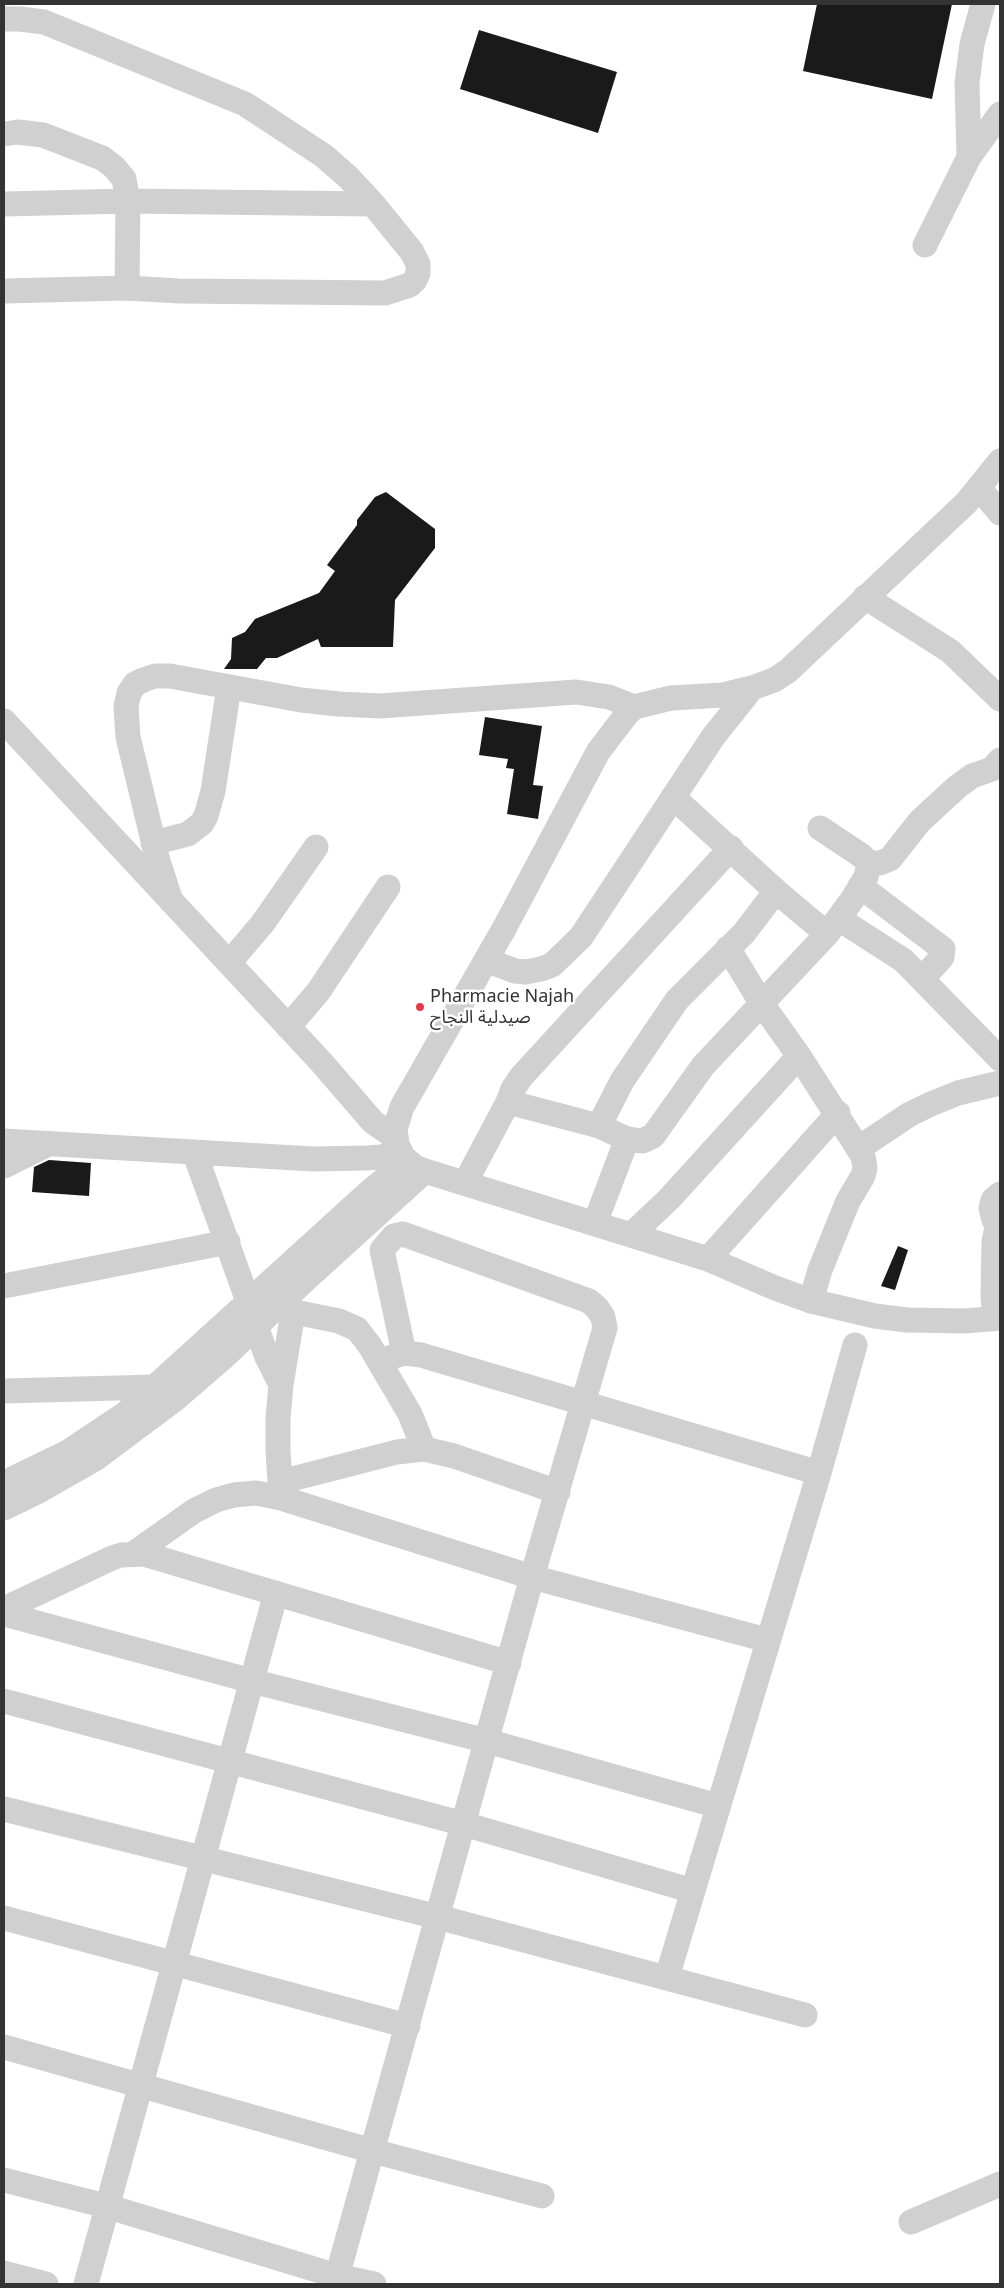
<!DOCTYPE html>
<html>
<head>
<meta charset="utf-8">
<style>
	body { margin:0 }
	#map { position:relative; width:1004px; height:2288px; overflow:hidden; background:#fff; font-family:"Noto Sans",sans-serif }
	canvas { display:block }
	.frame { position:absolute; inset:0; border:5px solid #333; pointer-events:none }
</style>
</head>
<body>
<div id="map">
<canvas width="1004" height="2288"></canvas>
<div class="frame"></div>
</div>
<script>
const ctx = document.querySelector('canvas').getContext('2d');
ctx.lineJoin = 'round';
function fillPath(path, color) {
  ctx.fillStyle = color;
  ctx.fill(path, 'evenodd');
}
function poly(rows) {
  const path = new Path2D();
  for (const r of rows) {
    path.moveTo(r[0], r[1]);
    for (let i = 2; i < r.length; i += 2) path.lineTo(r[i], r[i + 1]);
  }
  return path;
}
function strokePath(path, color, width, dash) {
  ctx.strokeStyle = color;
  ctx.lineWidth = width;
  ctx.lineCap = dash ? 'butt' : 'round';
  ctx.setLineDash(dash || []);
  ctx.stroke(path);
}
function write(font, color, halo, rows, align = 'center') {
  ctx.font = font + ' "Noto Sans","Noto Sans Arabic",sans-serif';
  ctx.lineWidth = 5;
  ctx.setLineDash([]);
  ctx.textBaseline = 'middle';
  ctx.strokeStyle = halo;
  ctx.fillStyle = color;
  for (const [text, x, y, turn = 0] of rows) {
    ctx.save();
    ctx.translate(x, y);
    ctx.rotate((+turn || 0) * Math.PI / 180);
    ctx.textAlign = isNaN(turn) ? turn : align;
    if (halo) ctx.strokeText(text, 0, 0);
    ctx.fillText(text, 0, 0);
    ctx.restore();
  }
}
fillPath(poly([
	[817,4,952,4,932,99,803,71],
	[479,30,617,72,598,133,460,89],
	[386,492,435,529,435,548,395,600,393,647,321,647,318,639,277,658,266,658,257,669,224,669,231,659,232,638,245,632,255,619,319,593,335,571,327,565,357,525,357,520,375,497],
	[485,717,542,726,533,785,543,786,538,819,507,814,514,769,506,768,508,759,479,755],
	[49,1160,91,1163,89,1196,32,1192,34,1167],
	[898,1246,908,1250,895,1290,881,1286]
]), '#1a1a1a');
strokePath(poly([
	[4,19,20,19,44,22,245,104,324,156,349,178,373,204,412,252,418,264,418,273,415,280,410,285,385,293,179,291,127,288,4,291],
	[4,134,18,132,43,135,102,158,114,167,124,179,128,201,127,288],
	[969,157,967,83,972,44,983,4],
	[4,204,128,201,373,204],
	[925,245,969,157,1000,114],
	[1000,461,966,503,788,671,774,680,752,688,723,695,671,698,634,707,626,715,598,752,505,927,402,1107,395,1129,397,1144,403,1157,415,1167,425,1171,708,1259,775,1288,811,1301,875,1316,907,1320,965,1321,1000,1318],
	[979,488,1000,513],
	[865,597,950,651,1000,699],
	[4,721,322,1063,373,1122,396,1138],
	[673,797,776,891,827,934],
	[153,843,188,834,202,823,206,816,213,791,229,687],
	[869,863,880,863,890,859,920,821,957,787,972,776,992,769,1000,760],
	[860,886,943,949,942,957,923,978],
	[171,901,158,861,128,737,126,706,129,693,135,684,143,680,155,676,170,676,301,700,339,704,380,706,576,692,609,697,634,707],
	[839,919,903,960,1000,1059],
	[728,948,762,1004,799,1056,863,1156,865,1168,863,1176,848,1201,820,1270,811,1301],
	[486,960,515,971,526,972,541,969,552,965,581,937,713,737,752,688],
	[229,963,263,923,316,847],
	[288,1027,318,992,388,887],
	[508,1102,513,1089,521,1077,731,848],
	[599,1126,622,1081,677,1000,744,933,776,891],
	[627,1139,642,1141,653,1136,703,1066,827,934,852,900,866,877,869,863,862,856,820,828],
	[4,1141,313,1159,367,1158,381,1157,399,1151],
	[859,1148,910,1114,931,1104,958,1093,1000,1083],
	[195,1154,248,1301],
	[4,1166,46,1145],
	[465,1183,508,1102,599,1126,627,1139,595,1223],
	[998,1227,994,1220,991,1208,993,1200,1000,1194],
	[632,1234,669,1199,799,1056],
	[708,1259,838,1113],
	[4,1286,228,1242],
	[275,1308,339,1321,357,1329,370,1346,410,1414,424,1449],
	[995,1318,993,1296,994,1241,997,1228,1000,1225],
	[256,1326,267,1357,281,1385],
	[380,1361,404,1353,421,1355,819,1473],
	[4,1391,155,1387],
	[280,1482,397,1452,424,1449,454,1456,558,1492],
	[4,1483,68,1452,125,1414,367,1194,407,1161],
	[281,1498,278,1450,278,1418,281,1385,293,1312],
	[4,1508,39,1491,95,1459,174,1400,225,1356,305,1280,425,1171],
	[133,1554,194,1511,216,1500,234,1495,256,1493,281,1498,532,1577,767,1640],
	[4,1609,112,1558,121,1555,144,1554,509,1663],
	[4,1614,252,1681,487,1741,718,1806],
	[4,1701,464,1824,693,1891],
	[4,1809,438,1917,805,2015],
	[4,1918,408,2026],
	[667,1977,819,1473,855,1345],
	[4,2047,373,2151,542,2196],
	[4,2180,106,2206,337,2276,374,2284],
	[911,2222,1000,2184],
	[4,2273,46,2284],
	[86,2284,276,1593],
	[335,2284,532,1577,605,1328,603,1317,597,1308,589,1301,403,1234,394,1236,382,1250,404,1353]
]), '#d0d0d0', 25);
for (const [x, y, r, color] of [
	[420,1007,5,"#e63946"]
]) {
  const dot = new Path2D();
  dot.arc(x, y, r, 0, 2 * Math.PI);
  ctx.fillStyle = color;
  ctx.fill(dot);
  strokePath(dot, '#fff', 2);
}
write('18px', '#333', '#fff', [
	["Pharmacie Najah",430,997],
	["صيدلية النجاح",430,1018]
], 'left');
</script>
</body>
</html>
